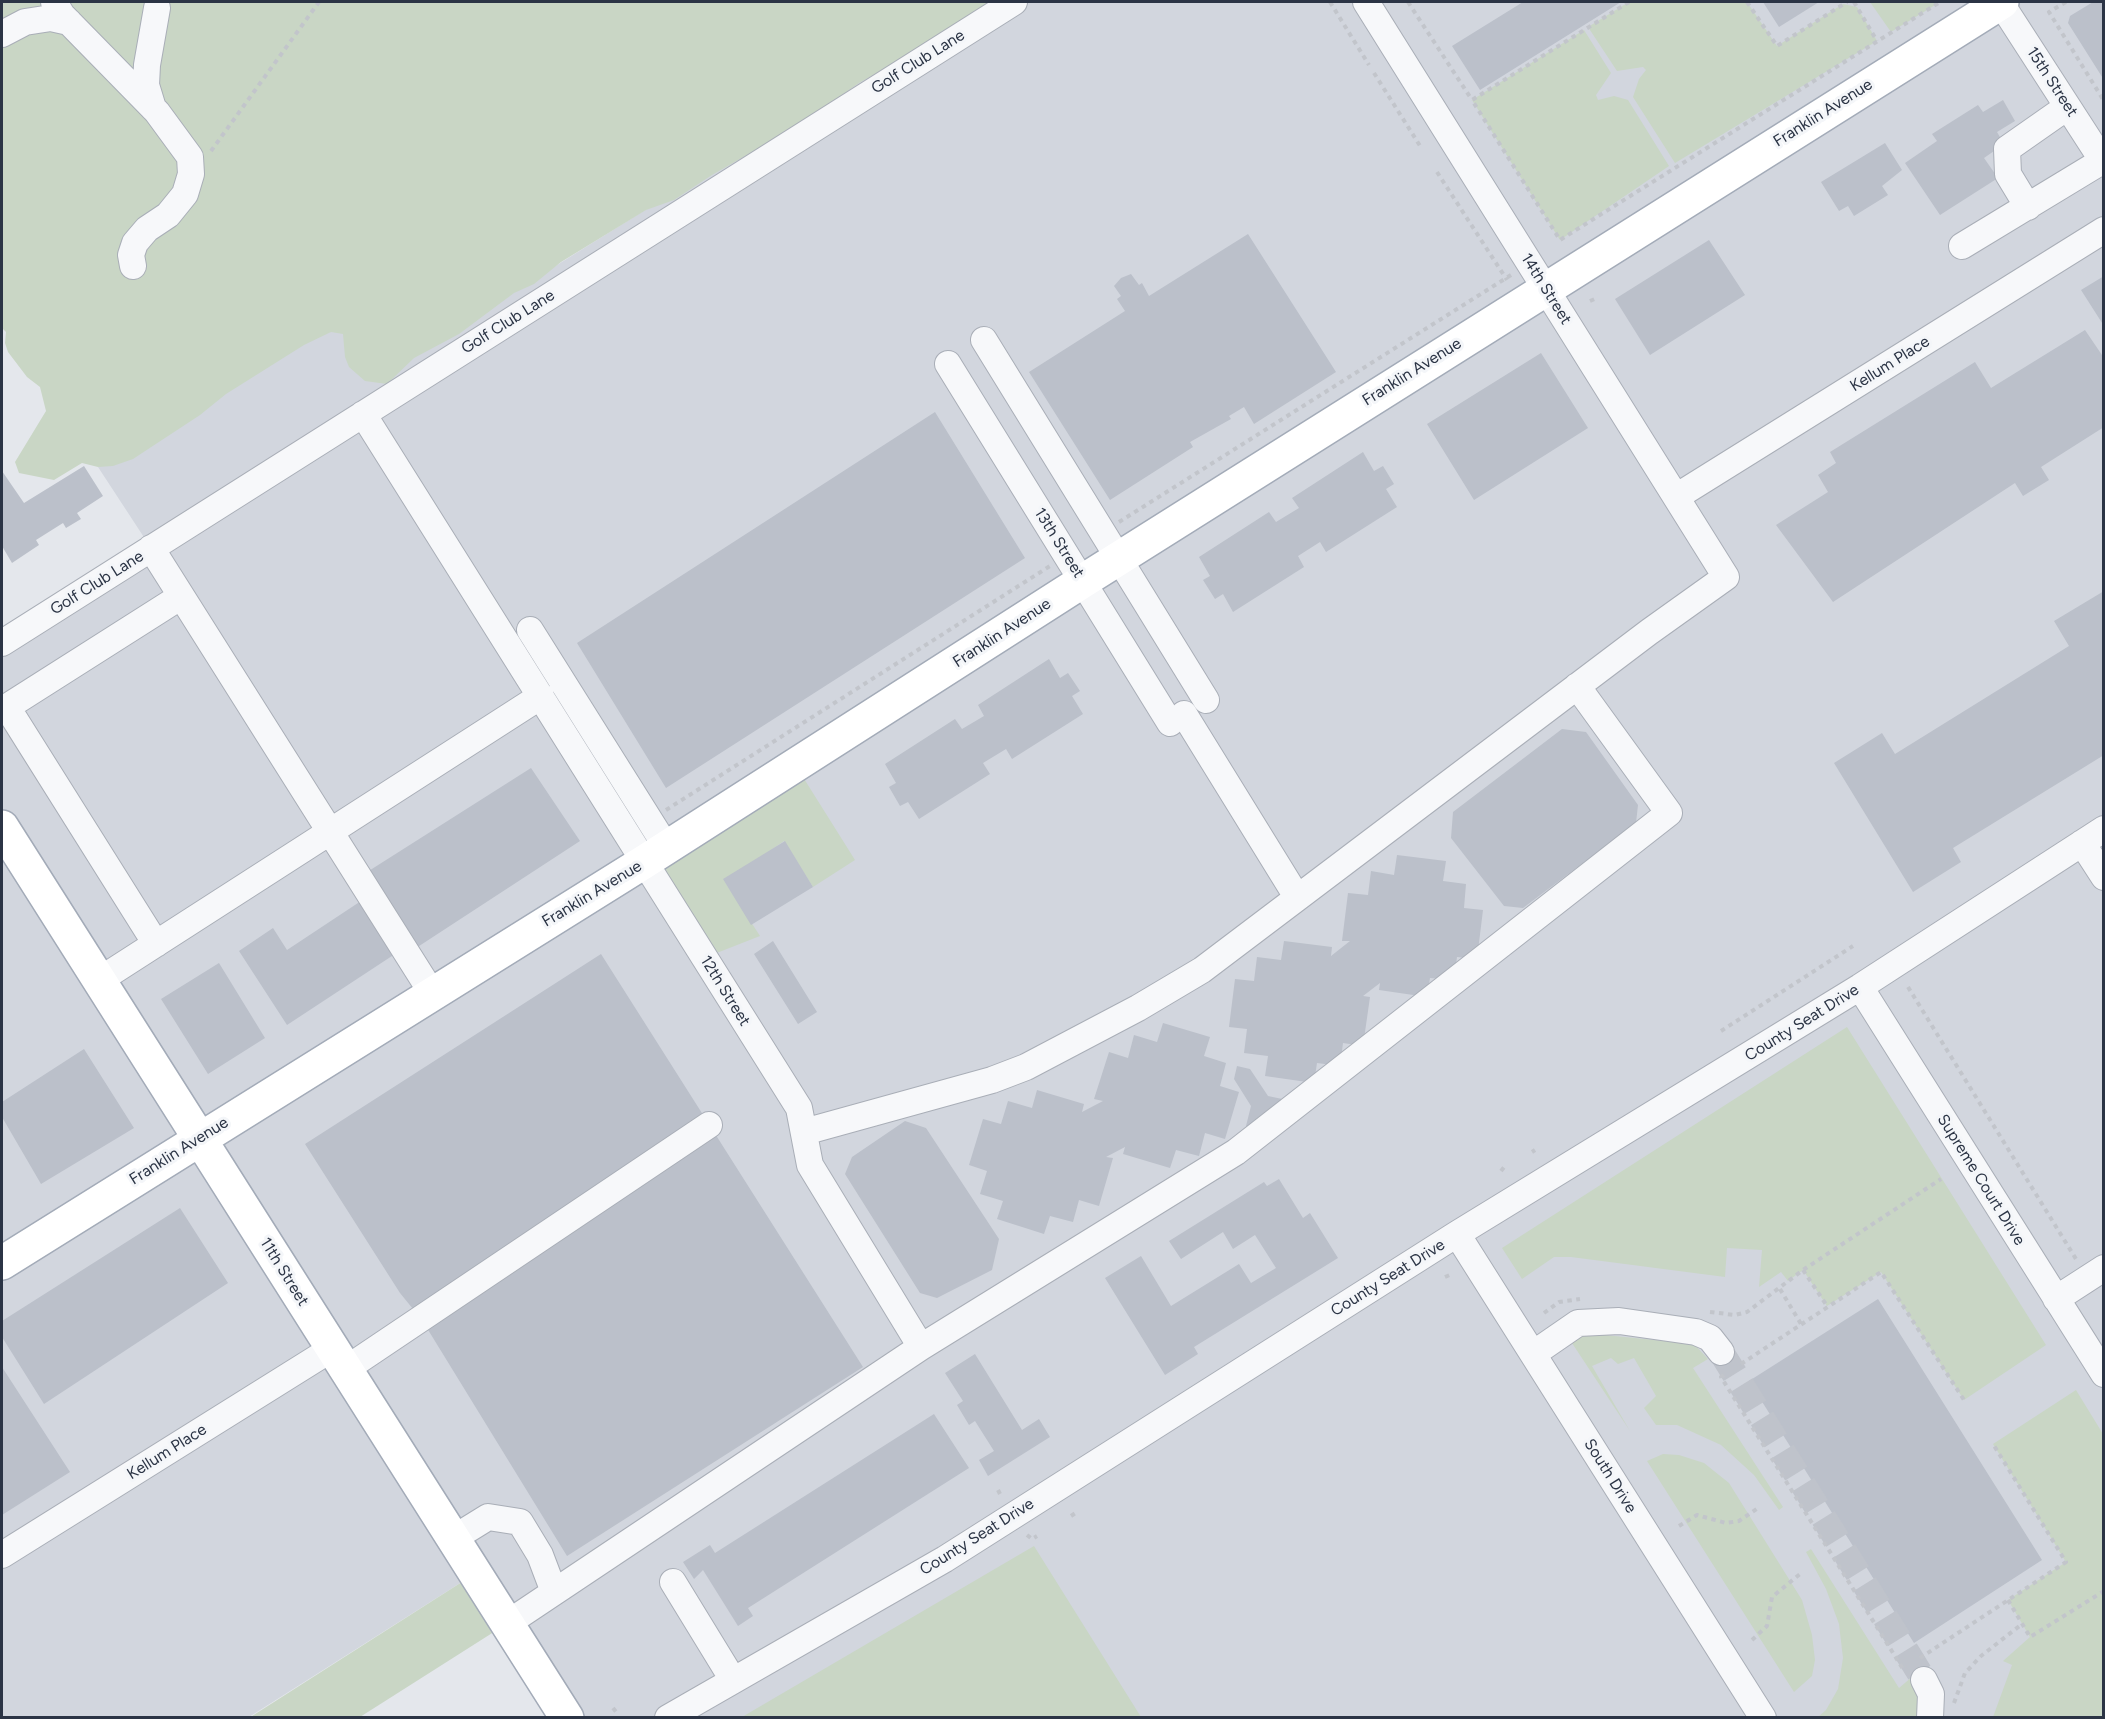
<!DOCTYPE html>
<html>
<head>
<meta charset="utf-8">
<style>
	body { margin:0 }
	#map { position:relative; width:2105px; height:1719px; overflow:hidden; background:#e4e7ec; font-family:Figtree,sans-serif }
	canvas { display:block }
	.frame { position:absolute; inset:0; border:3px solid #2b3445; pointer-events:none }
</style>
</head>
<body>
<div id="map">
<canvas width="2105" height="1719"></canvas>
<div class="frame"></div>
</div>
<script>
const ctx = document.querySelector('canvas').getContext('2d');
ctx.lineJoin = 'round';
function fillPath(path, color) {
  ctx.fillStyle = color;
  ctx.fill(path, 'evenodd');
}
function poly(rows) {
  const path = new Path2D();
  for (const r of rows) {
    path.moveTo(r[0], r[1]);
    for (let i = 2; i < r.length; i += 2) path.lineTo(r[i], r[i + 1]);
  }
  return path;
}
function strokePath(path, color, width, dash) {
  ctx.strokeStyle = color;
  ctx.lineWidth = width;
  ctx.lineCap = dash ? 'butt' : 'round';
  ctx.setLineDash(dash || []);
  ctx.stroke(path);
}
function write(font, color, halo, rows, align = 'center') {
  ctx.font = font + ' Figtree,sans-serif';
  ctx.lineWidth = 6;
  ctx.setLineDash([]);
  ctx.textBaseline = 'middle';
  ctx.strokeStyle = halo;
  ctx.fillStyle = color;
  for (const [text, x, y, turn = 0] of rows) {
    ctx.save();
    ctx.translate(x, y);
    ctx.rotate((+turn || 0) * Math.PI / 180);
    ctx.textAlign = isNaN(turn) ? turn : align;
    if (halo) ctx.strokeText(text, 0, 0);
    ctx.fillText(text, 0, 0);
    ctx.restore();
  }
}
fillPath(poly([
	[978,2,2103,2,2103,1717,567,1717,476,1573,249,1717,2,1717,2,642,151,548,98,467,347,315,381,375]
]), '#d2d6de');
fillPath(poly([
	[2,2,997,2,969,21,859,83,799,125,712,175,674,200,646,210,561,262,534,284,514,293,459,334,414,358,387,384,365,381,349,367,345,357,343,334,331,332,304,345,226,394,200,415,133,459,113,466,98,467,82,463,54,480,19,473,15,462,46,411,40,387,27,377,8,352,5,343,6,332,2,328],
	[1629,2,1747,2,1777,46,1843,4,1857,7,1877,41,1675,163,1633,97,1639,79,1646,70,1643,67,1617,71,1588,27],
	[1870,2,1940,2,1891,32],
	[1584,30,1611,73,1596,95,1598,100,1614,96,1628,100,1669,166,1560,240,1472,100],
	[796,766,855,860,813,887,784,841,725,882,760,936,704,958,644,862],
	[1847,1027,2046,1345,1964,1400,1881,1272,1827,1306,1803,1270,1788,1281,1781,1272,1759,1287,1762,1250,1727,1248,1725,1277,1571,1257,1554,1257,1522,1279,1502,1248],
	[1585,1333,1694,1344,1708,1359,1693,1368,1783,1507,1779,1510,1754,1475,1721,1445,1677,1425,1656,1425,1644,1408,1656,1396,1634,1358,1618,1364,1611,1358,1592,1366,1630,1431,1570,1340],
	[2076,1390,2103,1434,2103,1717,1993,1717,2012,1665,2003,1661,2030,1637,2008,1600,2066,1562,1993,1444],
	[1663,1454,1679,1455,1704,1463,1729,1483,1802,1600,1812,1635,1815,1660,1812,1676,1794,1692,1647,1461],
	[1034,1546,1141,1717,742,1717],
	[1811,1549,1899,1688,1912,1677,1922,1701,1916,1717,1818,1717,1826,1710,1838,1689,1843,1658,1839,1624,1826,1589,1806,1552],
	[476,1573,508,1623,360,1717,249,1718]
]), '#c9d6c5');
fillPath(poly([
	[1523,2,1621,2,1480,90,1452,46],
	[1763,2,1819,2,1779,27],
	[2093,2,2104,2,2104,80,2068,23,2070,16],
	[2003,100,2015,121,1997,132,2004,144,1984,158,1998,178,1940,215,1905,163,1937,141,1932,134,1978,105,1983,112],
	[1885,143,1902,170,1882,186,1888,195,1854,216,1848,206,1839,211,1821,182],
	[1248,234,1336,372,1254,424,1244,407,1229,416,1231,419,1190,442,1193,447,1110,500,1029,372,1125,311,1117,299,1121,296,1114,286,1121,278,1131,274,1139,285,1142,283,1149,296],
	[1709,240,1745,295,1650,355,1615,299],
	[2104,276,2104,326,2081,290],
	[2085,330,2104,358,2104,427,2041,467,2049,480,2023,496,2015,483,1833,602,1776,525,1828,492,1818,475,1836,463,1830,452,1975,362,1991,388],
	[1541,353,1588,428,1474,500,1427,424],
	[935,412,1025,558,666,788,577,643],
	[1363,452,1374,471,1383,466,1394,484,1386,489,1397,507,1326,552,1320,542,1298,556,1304,567,1233,612,1223,594,1215,599,1203,580,1210,576,1199,557,1269,512,1276,522,1299,508,1292,498],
	[84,466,103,496,77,513,81,519,66,528,63,523,36,540,39,545,12,563,2,546,2,471,24,503],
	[2104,591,2104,755,1953,848,1961,862,1913,892,1834,763,1882,733,1895,754,2069,646,2054,621],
	[1049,659,1060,678,1068,673,1080,691,1072,696,1083,714,1012,759,1006,749,983,763,990,774,919,819,908,802,900,806,889,787,896,783,885,764,955,719,962,729,984,716,978,705],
	[1562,729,1586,732,1638,805,1636,823,1523,908,1504,906,1451,838,1453,812],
	[531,768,580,841,413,950,364,874],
	[785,841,813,887,751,925,723,879],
	[1397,855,1446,861,1443,881,1466,884,1464,908,1483,910,1477,959,1457,957,1454,980,1430,978,1427,997,1379,990,1380,983,1363,996,1370,997,1363,1046,1343,1043,1340,1066,1317,1063,1314,1083,1265,1076,1268,1056,1244,1053,1247,1029,1229,1027,1235,979,1254,981,1257,957,1281,960,1284,941,1332,947,1331,956,1350,941,1342,941,1348,893,1368,895,1371,871,1394,875],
	[361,901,395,954,287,1025,239,951,273,928,287,950],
	[773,941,817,1012,798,1024,754,954],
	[601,954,863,1367,567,1556,422,1320,400,1293,305,1144],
	[219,963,265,1038,208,1074,161,999],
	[1163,1023,1210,1037,1204,1056,1226,1063,1220,1086,1239,1092,1225,1139,1205,1133,1199,1156,1176,1150,1170,1168,1123,1154,1125,1147,1106,1157,1113,1158,1099,1206,1079,1200,1073,1222,1050,1216,1044,1234,997,1219,1003,1201,980,1194,987,1171,969,1165,983,1119,1001,1124,1008,1101,1032,1108,1037,1090,1084,1104,1082,1112,1103,1101,1094,1099,1109,1052,1128,1058,1134,1035,1157,1042],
	[84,1049,134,1128,41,1184,2,1117,2,1102],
	[1237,1066,1250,1069,1268,1096,1287,1100,1258,1128,1246,1126,1251,1106,1234,1079],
	[905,1121,926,1128,999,1239,992,1270,937,1298,920,1293,845,1174,852,1157],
	[1279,1179,1303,1218,1310,1213,1338,1258,1194,1347,1198,1354,1165,1375,1105,1278,1141,1256,1171,1306,1239,1264,1251,1283,1276,1268,1255,1235,1233,1249,1223,1232,1181,1259,1169,1241,1264,1182,1267,1186],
	[180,1208,228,1283,44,1404,2,1337,2,1321],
	[1878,1299,2042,1560,1914,1643,1749,1381],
	[975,1354,1022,1430,1039,1419,1050,1437,988,1476,979,1460,994,1451,975,1421,969,1425,957,1405,963,1401,945,1373],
	[2,1367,70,1472,2,1515],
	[934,1414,969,1468,748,1608,753,1616,738,1626,703,1570,694,1579,683,1562,710,1545,715,1553]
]), '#bbc0ca');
strokePath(poly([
	[1721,1352,1924,1680]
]), '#bfc3cb', 26, [26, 13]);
const minor = poly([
	[54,2,62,15,157,112,190,157,191,174,185,194,168,215,147,229,135,243,131,255,133,266],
	[2000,2,2104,163],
	[2,34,25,22,51,18,69,22],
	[153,108,146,85,147,65,157,8],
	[2028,207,2008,174,2007,149,2067,107],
	[1962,246,2102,161],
	[984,340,1206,700],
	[948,364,1170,723],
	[363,414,799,1108,810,1165,921,1347],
	[1676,497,2104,230],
	[151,548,432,993],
	[530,630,667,848],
	[2,643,1014,2],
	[1184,714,1297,897],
	[2082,843,2104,877],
	[156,944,7,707,180,597],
	[98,981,541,696],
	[1860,987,2104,1374],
	[804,1132,992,1080,1026,1067,1138,1008,1202,970,1649,632,1726,577,1366,2],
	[1457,1234,1763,1718],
	[2056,1299,2104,1268],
	[1533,1354,1578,1323,1619,1321,1696,1332,1710,1338,1721,1352],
	[346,1369,709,1125],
	[454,1538,488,1517,520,1522,540,1555,554,1592],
	[2,1555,333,1348],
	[673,1582,733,1680],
	[508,1623,921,1347,1236,1152,1669,813,1577,686],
	[1924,1680,1931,1694,1930,1718],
	[668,1718,945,1559,1457,1234,1860,987,2104,829]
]);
const major = poly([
	[2,827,567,1718],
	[2,1263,644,862,1083,581,2002,2]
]);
strokePath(minor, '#a9aeb7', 28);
strokePath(major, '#a3abb8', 36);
strokePath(poly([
	[1330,2,1369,65],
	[1408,2,1472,100],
	[1629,2,1472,100,1560,240,1940,2],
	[1747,2,1777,46,1847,2],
	[1854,2,1877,41],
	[2066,2,2049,12,2104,101],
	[1374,73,1422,149],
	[211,151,319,2],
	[1437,172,1507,280],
	[1590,301,1597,298],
	[1119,522,1511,275],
	[666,810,1050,566],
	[1908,987,2076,1259],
	[1721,1031,1853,946],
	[1532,1152,1535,1150],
	[1501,1171,1505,1166],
	[1803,1270,1827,1306],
	[1445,1277,1452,1274],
	[1780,1289,1801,1324],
	[1710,1312,1735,1315,1747,1312,1803,1270,1941,1179],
	[1544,1313,1559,1302,1580,1299],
	[1741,1364,1881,1272,1964,1400],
	[1724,1375,1721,1377,1903,1669,1906,1667],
	[998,1490,1000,1494],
	[1071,1516,1077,1512],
	[1679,1526,1697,1515,1726,1523,1739,1521,1758,1508],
	[1027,1535,1032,1539,1037,1536],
	[2008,1600,2030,1637,2104,1591],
	[1752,1640,1767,1626,1772,1597,1800,1574],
	[1920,1658,2066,1562,1993,1444],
	[1954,1703,1965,1673,1981,1656,2022,1624],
	[613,1708,617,1713]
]), '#c2c5cb', 4, [4.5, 4.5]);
strokePath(minor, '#f7f8fa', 26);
strokePath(major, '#fff', 33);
write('16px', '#2b3445', '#f4f6f9', [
	["Golf Club Lane",918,62,-32],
	["15th Street",2052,82,57],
	["Franklin Avenue",1823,113,-32],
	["14th Street",1546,289,58],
	["Golf Club Lane",508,322,-32],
	["Kellum Place",1890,364,-32],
	["Franklin Avenue",1412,372,-32],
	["13th Street",1059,543,58],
	["Golf Club Lane",97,583,-32],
	["Franklin Avenue",1002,633,-33],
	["Franklin Avenue",592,894,-31],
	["12th Street",725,991,58],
	["County Seat Drive",1802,1023,-32],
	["Franklin Avenue",179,1151,-32],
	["Supreme Court Drive",1981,1180,58],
	["11th Street",284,1272,58],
	["County Seat Drive",1388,1278,-32],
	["Kellum Place",167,1452,-32],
	["South Drive",1610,1476,58],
	["County Seat Drive",977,1537,-32]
]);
</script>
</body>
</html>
